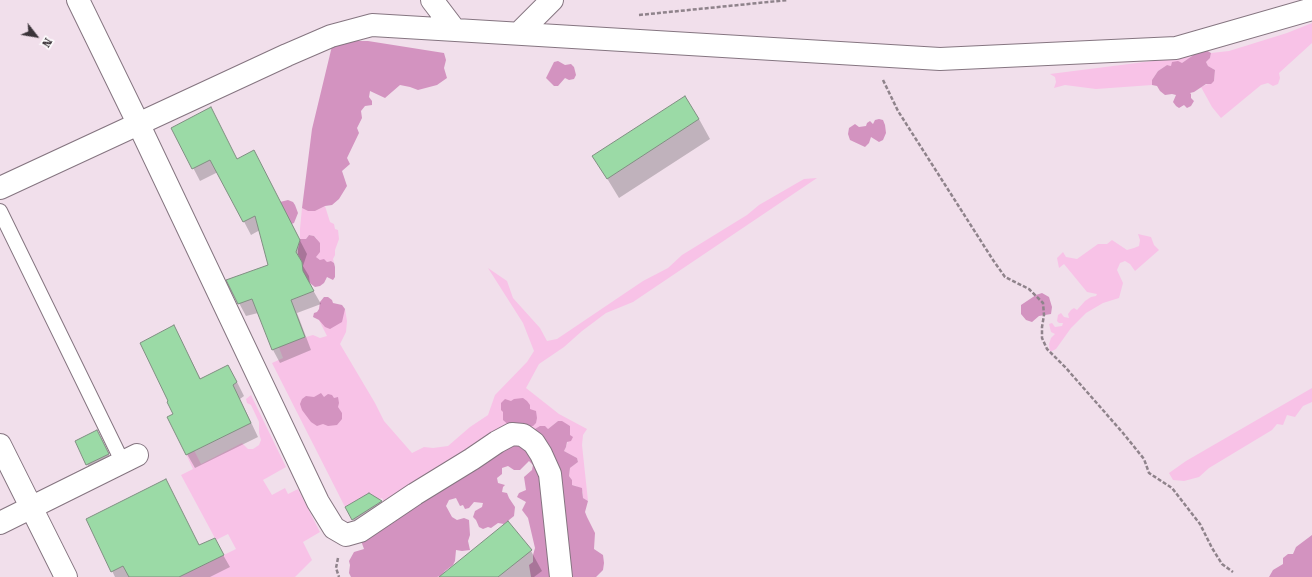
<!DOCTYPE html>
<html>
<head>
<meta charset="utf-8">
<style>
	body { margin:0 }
	#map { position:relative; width:1312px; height:577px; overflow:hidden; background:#f1dfeb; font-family:"Roboto Serif",serif }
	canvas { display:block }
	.north { position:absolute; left:16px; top:16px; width:40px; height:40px; -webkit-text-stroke:3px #fff; paint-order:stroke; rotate:121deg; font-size:11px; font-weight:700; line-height:16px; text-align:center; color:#3b3439 }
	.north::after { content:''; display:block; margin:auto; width:14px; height:18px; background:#3b3439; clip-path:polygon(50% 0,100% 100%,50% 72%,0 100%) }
</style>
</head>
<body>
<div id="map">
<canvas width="1312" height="577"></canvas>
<div class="north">N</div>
</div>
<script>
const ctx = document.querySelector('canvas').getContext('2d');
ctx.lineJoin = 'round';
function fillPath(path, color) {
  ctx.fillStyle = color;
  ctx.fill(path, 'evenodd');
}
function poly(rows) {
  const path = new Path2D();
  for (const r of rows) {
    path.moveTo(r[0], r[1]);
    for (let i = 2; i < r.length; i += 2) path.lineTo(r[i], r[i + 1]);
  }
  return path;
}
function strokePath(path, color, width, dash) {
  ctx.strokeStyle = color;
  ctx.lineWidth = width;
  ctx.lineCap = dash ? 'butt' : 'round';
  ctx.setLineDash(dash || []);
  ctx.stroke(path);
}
fillPath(poly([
	[1312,23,1312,43,1279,73,1280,78,1278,84,1273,86,1268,83,1261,85,1221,118,1212,107,1201,87,1214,81,1215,70,1208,66,1206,62,1210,58,1211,53,1229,51,1287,33],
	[1192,56,1182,63,1171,66,1167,65,1158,71,1152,80,1152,85,1096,89,1065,85,1054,88,1056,82,1055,77,1050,74],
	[817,178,633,302,606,313,582,331,564,347,539,364,526,388,559,414,587,429,583,435,582,445,588,501,583,498,583,492,576,486,572,485,572,480,569,476,570,468,578,462,577,458,564,451,566,447,570,435,570,426,558,421,548,429,535,430,386,505,382,498,377,500,371,494,366,495,345,507,272,363,283,358,278,345,313,335,320,338,327,336,319,320,342,317,345,309,347,321,346,332,340,344,375,403,384,421,412,453,424,447,433,448,448,446,470,427,488,415,495,395,527,362,534,351,523,323,488,268,507,281,513,298,540,328,547,341,557,339,643,281,668,268,682,255,747,215,759,205,804,179],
	[325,206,330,222,334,224,335,229,338,230,339,239,335,250,335,255,333,259,334,263,331,261,327,262,320,260,316,257,317,239,314,236,309,235,306,239,300,239,300,229,302,208,308,211,315,211],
	[1138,234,1151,237,1154,245,1159,250,1135,271,1130,264,1125,261,1120,263,1117,270,1123,283,1119,298,1103,303,1086,313,1071,328,1056,349,1050,352,1049,344,1051,338,1055,334,1051,332,1049,324,1052,323,1055,327,1062,326,1063,323,1059,323,1057,321,1058,315,1061,313,1064,317,1069,318,1068,314,1071,310,1074,308,1077,310,1085,301,1091,297,1096,296,1097,294,1087,292,1064,264,1059,268,1057,258,1063,252,1066,257,1077,259,1098,244,1107,244,1112,240,1127,250,1134,248,1139,246,1140,240],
	[1312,388,1312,402,1303,406,1295,417,1287,415,1283,425,1277,424,1272,430,1209,468,1199,477,1184,481,1173,480,1169,473,1186,461],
	[251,395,286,467,263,480,272,495,285,488,288,494,298,489,320,532,303,542,312,560,295,577,179,577,236,549,228,534,216,540,181,475,193,469,186,454,194,450,201,464,242,443,248,449,253,449,259,445,261,440,259,433,259,422,251,405,247,403,246,399]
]), '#f8c2e7');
fillPath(poly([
	[347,41,368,41,444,53,446,60,444,68,447,78,437,85,418,90,410,87,400,85,385,98,370,91,369,97,372,101,372,105,365,106,361,111,362,118,357,128,359,133,347,158,350,164,342,171,347,186,339,199,332,205,325,206,315,211,308,211,302,208,312,129,332,46],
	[1206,50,1211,53,1210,58,1206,62,1208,66,1215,70,1214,81,1211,84,1206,84,1194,92,1190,93,1191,94,1191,98,1194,101,1191,106,1187,108,1184,105,1179,108,1176,106,1173,102,1176,95,1172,94,1165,95,1160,91,1157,86,1152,85,1152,80,1158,71,1167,65,1171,66,1172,62,1178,61,1182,63,1192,56,1196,52],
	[558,61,565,65,571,64,574,67,576,75,574,79,569,80,565,78,558,86,554,86,546,78,554,62],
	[879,119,883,120,885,125,886,133,883,140,879,142,871,137,869,143,865,147,850,140,848,134,849,128,855,124,859,127,866,126,867,123,870,121,873,124,875,120],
	[288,200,293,202,295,205,298,213,294,223,289,225,280,202],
	[309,235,314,236,320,243,320,252,316,257,320,260,324,259,327,262,331,261,334,263,335,267,335,277,333,280,327,277,324,283,320,286,315,287,311,284,308,281,303,281,302,262,298,255,298,249,300,239,306,239],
	[1042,293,1049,297,1052,307,1051,314,1039,316,1032,322,1026,320,1021,314,1021,305,1036,295],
	[324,297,328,297,332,300,333,303,342,305,345,309,342,322,330,329,325,327,319,320,313,317,314,313,317,312,319,309,320,302],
	[321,393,324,397,328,394,332,395,334,398,338,397,339,403,338,407,342,413,342,419,337,425,328,426,323,424,317,426,311,422,302,410,300,404,302,399,306,396,314,397],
	[523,398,527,401,530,405,530,409,536,411,537,418,536,423,533,426,511,427,503,420,503,412,501,410,501,403,505,399,511,401,514,399],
	[558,421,562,421,570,426,570,435,573,437,571,441,567,442,566,447,564,451,577,458,578,462,570,468,569,476,572,480,572,485,582,488,583,498,588,501,585,512,587,517,595,533,594,549,603,555,604,563,603,570,596,577,531,577,529,565,533,562,533,555,535,548,528,518,522,510,526,502,517,497,519,493,526,490,524,477,532,470,533,465,529,461,520,470,514,470,508,466,502,468,502,474,497,478,498,483,505,485,503,487,502,492,507,493,509,498,515,507,514,516,504,524,498,523,491,528,488,527,483,529,479,527,476,520,473,517,475,511,482,507,483,503,474,502,469,508,465,509,463,505,460,506,456,498,449,500,446,506,452,517,457,520,464,518,469,520,470,535,468,541,470,550,462,551,456,550,455,561,453,565,445,571,441,576,437,577,351,577,349,573,350,565,349,561,354,552,364,549,359,535,540,426,545,426,548,429],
	[1312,535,1312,577,1269,577,1273,570,1283,564,1283,558,1288,554,1293,554,1296,547]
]), '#d393c0');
fillPath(poly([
	[699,119,710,139,619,198,594,157],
	[173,129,237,160,261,165,307,254,303,266,309,276,310,285,321,304,297,313,311,350,280,363,273,350,258,313,246,316,239,303,269,266,260,230,251,235,218,172,200,181],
	[174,326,201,380,236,380,244,396,240,399,258,437,195,468,187,454,175,414],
	[101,438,112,461,91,471,87,464],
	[369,494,382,502,385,508,357,527,347,507],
	[87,519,200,546,214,539,230,567,210,577,115,577],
	[531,551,542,571,534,577,440,577]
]), '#0003');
const building = poly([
	[685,96,699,119,607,179,592,156,685,96],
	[211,107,237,159,254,150,300,240,296,252,302,262,303,271,314,291,291,300,305,337,272,350,252,299,238,304,226,280,268,265,255,216,243,222,210,160,192,169,171,128,211,107],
	[174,325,200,379,228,365,237,382,233,385,251,423,186,455,167,417,173,414,167,402,168,401,140,343,174,325],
	[97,430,109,454,86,465,75,441,97,430],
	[166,479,199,545,215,538,224,555,179,577,129,577,123,566,111,572,86,519,166,479],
	[369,493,382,501,352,520,345,507,369,493],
	[508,521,532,550,498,577,439,577,508,521]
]);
fillPath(building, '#9bdaa6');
strokePath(building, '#808f82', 1);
const service = poly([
	[0,211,123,463]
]);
const minor = poly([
	[78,0,138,123,318,502,334,528,346,535,360,531,415,494,472,459,497,442,512,434,523,435,534,443,541,454,550,474,561,577],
	[432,0,454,29],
	[519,33,552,0],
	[0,188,287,55,331,36,372,25,940,59,1176,48,1312,9],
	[0,445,66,577],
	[0,523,137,455]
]);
strokePath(service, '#857580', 16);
strokePath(minor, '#857580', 24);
strokePath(poly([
	[639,15,788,0],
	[883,80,898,111,993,260,1005,277,1029,289,1043,303,1044,315,1042,327,1042,338,1047,349,1066,368,1123,433,1144,459,1149,473,1172,488,1200,524,1212,548,1222,564,1233,572],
	[338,558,336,568,339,577]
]), '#8f838b', 2.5, [4, 2]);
strokePath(service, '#fff', 14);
strokePath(minor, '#fff', 22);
</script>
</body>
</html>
